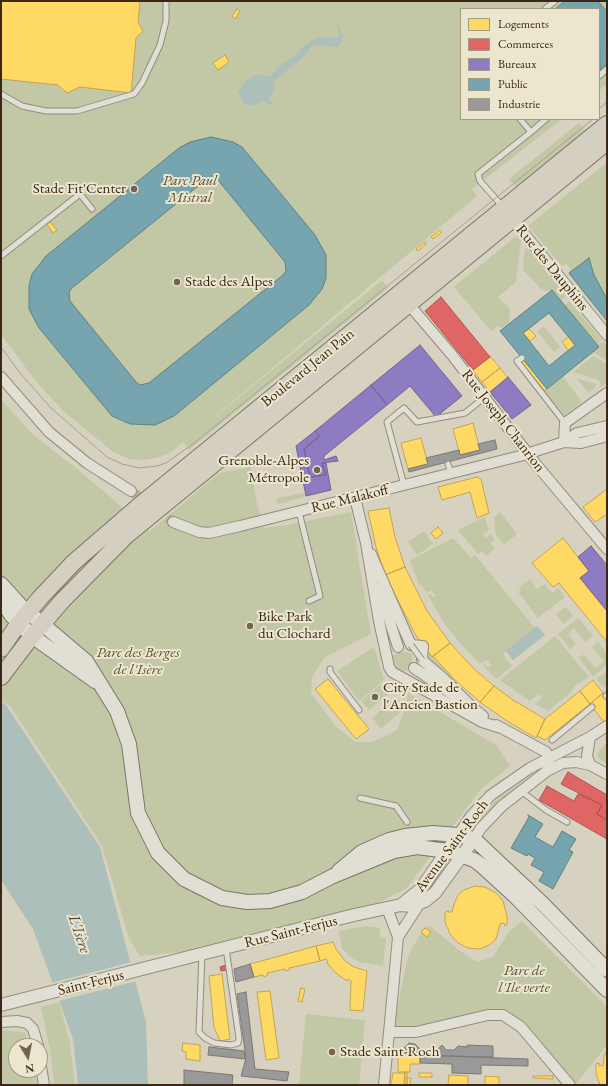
<!DOCTYPE html>
<html>
<head>
<meta charset="utf-8">
<style>
	body { margin:0 }
	#map { position:relative; width:608px; height:1086px; overflow:hidden; background:#d7d2bf; font-family:"EB Garamond",serif }
	canvas { display:block }
	.frame { position:absolute; inset:0; border:2px solid #3b2717; pointer-events:none }
	.legend { position:absolute; left:460px; top:8px; width:140px; height:112px; box-sizing:border-box; background:#ece6cf; border:1px solid #a59a85; margin:0; padding:5px 7px; list-style:none; font-size:12px; color:#3b2717 }
	.legend li { display:flex; align-items:center; gap:8px; height:20px }
	.legend b { width:20px; border:1px solid #a59a85 }
	.north { position:absolute; left:8px; top:1038px; width:40px; height:40px; box-sizing:border-box; background:#ece6cf; border:1px solid #a59a85; border-radius:50%; rotate:170deg; font-size:11px; font-weight:700; line-height:16px; text-align:center; color:#3b2717 }
	.north::after { content:''; display:block; margin:auto; width:14px; height:18px; background:#726352; clip-path:polygon(50% 0,100% 100%,50% 72%,0 100%) }
</style>
</head>
<body>
<div id="map">
<canvas width="608" height="1086"></canvas>
<div class="frame"></div>
<ul class="legend">
<li><b style="height:11px;background:#ffd966"></b>Logements</li>
<li><b style="height:11px;background:#e06666"></b>Commerces</li>
<li><b style="height:11px;background:#8e7cc3"></b>Bureaux</li>
<li><b style="height:11px;background:#76a5af"></b>Public</li>
<li><b style="height:11px;background:#999"></b>Industrie</li>
</ul>
<div class="north">N</div>
</div>
<script>
const ctx = document.querySelector('canvas').getContext('2d');
ctx.lineJoin = 'round';
function fillPath(path, color) {
  ctx.fillStyle = color;
  ctx.fill(path, 'evenodd');
}
function poly(rows) {
  const path = new Path2D();
  for (const r of rows) {
    path.moveTo(r[0], r[1]);
    for (let i = 2; i < r.length; i += 2) path.lineTo(r[i], r[i + 1]);
  }
  return path;
}
function strokePath(path, color, width, dash) {
  ctx.strokeStyle = color;
  ctx.lineWidth = width;
  ctx.lineCap = dash ? 'butt' : 'round';
  ctx.setLineDash(dash || []);
  ctx.stroke(path);
}
function write(font, color, halo, rows, align = 'center') {
  ctx.font = font + ' "EB Garamond",serif';
  ctx.lineWidth = 4;
  ctx.setLineDash([]);
  ctx.textBaseline = 'middle';
  ctx.strokeStyle = halo;
  ctx.fillStyle = color;
  for (const [text, x, y, turn = 0] of rows) {
    ctx.save();
    ctx.translate(x, y);
    ctx.rotate((+turn || 0) * Math.PI / 180);
    ctx.textAlign = isNaN(turn) ? turn : align;
    if (halo) ctx.strokeText(text, 0, 0);
    ctx.fillText(text, 0, 0);
    ctx.restore();
  }
}
fillPath(poly([
	[1,1,607,1,607,84,599,91,599,9,461,9,461,119,562,119,472,189,477,196,193,435,382,280,388,288,189,450,183,442,173,451,160,457,143,460,129,459,112,451,63,411,34,379,1,334],
	[579,123,587,133,538,173,530,176,516,187,509,179],
	[607,162,607,322,568,274,571,269,566,264,562,266,528,226],
	[516,236,521,241,516,282,498,297,510,309,509,323,502,328,497,326,491,331,454,287],
	[526,247,566,296,561,300,552,290,546,291,541,289,523,270,523,260],
	[569,301,602,340,597,344,565,305],
	[544,326,560,347,554,352,537,331],
	[603,341,607,346,607,361,593,352,600,347,598,345],
	[593,356,607,364,607,383,590,395,599,388,601,383,598,380,573,372],
	[563,377,582,402,564,415,544,391],
	[576,378,596,384,597,386,589,393],
	[1,399,31,433,81,472,150,531,219,473,251,467,257,504,264,528,286,525,351,512,371,634,324,658,312,677,311,693,336,727,356,742,372,742,397,730,406,707,408,693,496,745,510,766,481,789,406,889,378,903,202,950,140,956,129,939,102,846,10,706,1,700],
	[304,493,305,497,277,504,277,498],
	[500,512,517,534,504,545,496,535,494,517],
	[484,517,489,530,483,534,486,538,491,534,495,540,491,543,495,549,486,556,482,551,478,554,458,530],
	[424,531,433,544,417,555,408,542],
	[453,538,471,558,475,555,535,628,503,654,512,666,497,679,483,666,485,664,488,668,491,665,487,660,480,664,460,643,444,623,428,595,430,594,433,597,436,595,431,590,426,593,422,585,419,584,410,560],
	[530,579,537,589,545,584,552,593,558,588,565,597,538,618,518,592,521,590,519,587],
	[566,607,573,616,564,624,556,614],
	[578,618,593,636,585,642,574,628,568,634,576,644,570,649,558,634],
	[555,636,589,677,576,685,568,695,548,711,535,704,542,698,539,694,530,701,500,680],
	[598,642,607,653,607,664,593,677,579,658,584,654,595,668,604,662,592,647],
	[374,647,384,680,359,701,337,671],
	[405,652,412,654,412,662,408,670,400,673,393,667,392,656,398,653],
	[428,652,456,681,459,687,425,660,425,654],
	[607,671,607,685,604,688,596,679],
	[381,684,389,693,369,710,361,701],
	[396,697,405,708,381,729,372,718],
	[607,742,607,763,599,759,597,753],
	[541,770,493,808,479,822,477,821,498,798],
	[522,921,607,1007,607,1045,576,1084,544,1047,514,1017,420,1027,397,1027,394,1024,408,956,419,936,429,925,460,951,477,962,493,957,508,933],
	[366,926,380,928,380,936,386,939,383,966,359,962,350,957,342,948,339,931],
	[59,1002,70,1043,75,1085,54,1085,50,1050,41,1007],
	[306,1014,365,1020,359,1085,299,1085],
	[1,1030,25,1032,29,1046,16,1046,16,1070,35,1070,37,1085,1,1085]
]), '#c2c8a5');
fillPath(poly([
	[337,24,343,36,341,44,336,47,318,45,312,46,302,58,277,79,274,81,274,90,269,97,274,107,264,101,253,105,245,105,238,92,245,81,256,75,270,76,281,64,297,54,304,46,312,40,321,37,337,38,339,34],
	[537,626,545,635,513,660,506,651],
	[1,701,6,705,100,847,146,1022,148,1085,78,1085,73,1039,33,929,1,880]
]), '#acbfbb');
fillPath(poly([
	[132,962,137,981,58,1001,51,983]
]), '#d7d2bf');
const homes = poly([
	[1,1,140,1,138,22,143,31,136,38,131,93,80,87,67,93,58,85,1,79,1,1],
	[237,9,240,11,235,19,232,16,237,9],
	[225,55,229,62,218,70,213,63,225,55],
	[50,222,57,230,53,233,47,224,50,222],
	[440,230,442,232,433,239,431,237,440,230],
	[425,242,426,244,418,251,416,249,425,242],
	[529,329,536,336,530,341,523,333,529,329],
	[569,337,575,345,569,351,562,342,569,337],
	[490,356,500,368,482,382,473,370,490,356],
	[524,360,547,389,544,390,521,362,524,360],
	[500,368,508,378,490,392,482,382,500,368],
	[473,423,480,450,460,455,453,429,473,423],
	[421,438,428,464,408,469,401,443,421,438],
	[477,477,481,479,489,513,477,518,470,492,442,500,438,487,477,477],
	[607,489,607,514,595,522,583,507,607,489],
	[389,508,395,537,405,567,385,575,376,547,368,511,389,508],
	[438,527,443,533,436,539,431,533,438,527],
	[563,538,589,571,580,578,607,611,607,642,559,583,553,587,532,563,563,538],
	[405,567,427,611,450,643,432,657,415,634,385,575,405,567],
	[450,643,474,669,494,686,480,702,456,681,433,656,450,643],
	[328,679,369,729,356,739,315,689,328,679],
	[593,680,603,693,590,704,580,691,593,680],
	[494,686,513,700,545,719,536,738,507,721,480,702,494,686],
	[580,691,590,704,545,740,537,736,545,719,580,691],
	[603,693,607,698,607,726,590,704,603,693],
	[475,886,485,887,496,893,503,901,507,916,507,925,505,926,504,923,500,924,496,939,489,945,480,949,468,948,458,943,450,934,445,922,445,913,448,910,448,912,452,912,454,904,458,895,464,890,475,886],
	[425,928,431,932,427,937,421,932,425,928],
	[333,942,336,949,346,962,354,967,367,971,363,1011,350,1010,351,981,348,979,347,981,337,974,327,963,328,962,326,959,320,961,316,946,333,942],
	[316,946,320,961,289,968,289,970,285,971,285,969,267,973,268,975,264,977,263,975,254,977,250,964,316,946],
	[222,974,230,1039,220,1041,214,1027,209,976,222,974],
	[301,988,305,989,302,1002,298,1001,301,988],
	[270,991,279,1058,266,1060,257,992,270,991],
	[183,1043,200,1045,200,1061,186,1059,186,1052,182,1051,183,1043],
	[607,1050,607,1085,600,1085,596,1074,596,1064,599,1063,599,1066,603,1065,604,1056,607,1050],
	[398,1055,420,1056,420,1064,410,1064,410,1072,398,1072,398,1055],
	[405,1072,407,1072,407,1085,405,1085,404,1082,405,1072],
	[393,1073,405,1073,405,1085,391,1085,393,1073],
	[419,1073,432,1073,432,1077,419,1077,419,1073],
	[449,1075,468,1076,468,1085,448,1085,449,1075],
	[485,1076,499,1077,499,1085,485,1085,485,1076],
	[533,1076,553,1076,553,1079,533,1078,533,1076],
	[407,1078,411,1078,410,1085,407,1085,407,1078]
]);
fillPath(homes, '#ffd966');
strokePath(homes, '#c4a44e', 1);
const shops = poly([
	[441,297,490,357,473,370,425,311,441,297],
	[568,772,607,795,607,820,597,814,602,805,561,784,568,772],
	[547,786,574,801,578,794,602,805,597,814,607,820,607,839,539,800,547,786],
	[226,965,227,970,221,971,220,967,226,965]
]);
fillPath(shops, '#e06666');
strokePath(shops, '#ae534e', 1);
const offices = poly([
	[420,345,462,396,436,417,410,386,387,405,371,385,420,345],
	[508,377,531,405,512,419,490,392,508,377],
	[371,385,387,405,324,456,324,460,336,456,338,461,322,463,326,475,310,477,304,449,320,436,315,431,371,385],
	[315,431,320,436,304,449,310,477,326,475,322,463,326,463,331,490,306,496,296,446,315,431],
	[591,546,607,565,607,611,580,578,589,571,578,557,591,546]
]);
fillPath(offices, '#8e7cc3');
strokePath(offices, '#75628f', 1);
const public = poly([
	[565,1,598,1,607,12,607,64,600,70,599,9,555,9,565,1],
	[211,137,233,142,242,147,315,235,326,255,326,278,322,289,309,305,174,416,155,425,130,424,112,416,39,328,29,309,29,286,32,274,46,256,179,148,190,142,211,137],
	[208,178,218,180,285,262,286,271,283,275,149,383,140,385,136,382,70,301,69,292,72,288,208,178],
	[589,258,594,275,607,299,607,321,569,273,589,258],
	[552,290,599,347,547,389,500,331,552,290],
	[549,313,575,345,549,366,523,333,549,313],
	[528,815,543,824,535,837,553,847,562,831,576,839,569,850,573,852,553,889,539,881,544,872,531,865,535,858,528,854,527,856,511,848,529,817,528,815]
]);
fillPath(public, '#76a5af');
strokePath(public, '#647f81', 1);
const industry = poly([
	[495,440,497,449,409,472,408,469,428,464,426,458,459,450,460,455,480,450,478,444,495,440],
	[250,964,254,977,236,982,234,969,250,964],
	[246,992,255,1069,289,1072,287,1081,241,1076,246,1058,237,994,246,992],
	[409,1043,415,1044,420,1049,433,1051,436,1051,442,1045,446,1050,454,1050,458,1046,467,1047,467,1045,493,1046,493,1057,404,1055,404,1048,409,1043],
	[209,1047,244,1051,245,1059,208,1055,209,1047],
	[420,1055,528,1059,528,1066,481,1065,481,1074,452,1073,452,1064,420,1063,420,1055],
	[184,1070,233,1075,232,1085,184,1085,184,1070]
]);
fillPath(industry, '#999');
strokePath(industry, '#7d7772', 1);
strokePath(poly([
	[131,491,173,522]
]), '#b8b09d', 10, [10, 5]);
const service = poly([
	[545,9,555,1],
	[599,76,607,69],
	[1,94,22,106,46,111,77,111,134,94,142,83,160,45,166,21,166,1],
	[531,132,546,119],
	[503,207,480,181,478,174,531,132,520,119],
	[1,256,80,194,92,209],
	[522,358,517,361,565,423],
	[448,464,451,473],
	[404,485,387,422,404,408,417,422,465,413,485,397],
	[299,512,320,596,309,601],
	[330,669,330,672,359,710],
	[606,696,607,695],
	[552,740,592,707],
	[521,791,546,810,567,822],
	[360,798,396,806,407,822],
	[202,954,199,1032,205,1038,214,1043,231,1045,238,1043,239,1038,226,948]
]);
const minor = poly([
	[513,220,607,335],
	[406,301,452,355,535,463,607,549],
	[1,377,49,432,87,463,131,491],
	[564,442,565,423,607,393],
	[564,442,581,443,607,436],
	[355,498,366,543,379,621,389,667,392,672,482,722,501,728],
	[173,522,199,532,209,533,240,526,520,456,564,442,577,433,607,426],
	[371,554,411,645,423,646],
	[379,588,398,647],
	[423,646,422,660,442,677,474,709,483,716],
	[414,668,455,696],
	[496,725,546,752,549,758,547,771],
	[590,737,587,756,590,765],
	[458,835,471,816,491,795,530,768,590,737,607,726],
	[474,839,481,828,502,806,547,771,563,763,576,762,590,765,607,774],
	[398,937,420,903],
	[1,1022,17,1021,27,1023,33,1029,38,1046],
	[389,1032,416,1032,488,1015,503,1015,521,1027,570,1085],
	[40,1060,44,1085],
	[384,1085,398,937,387,908]
]);
const tertiary = poly([
	[401,905,421,889,458,835],
	[1,1005,354,915,401,905,412,906,425,901,435,893,474,839]
]);
const secondary = poly([
	[1,584,20,605,86,661,117,711,129,744,138,813,158,853,184,879,222,898,247,902,270,901,302,892,333,876,394,851,417,847,448,851,474,860,481,865,515,896,607,990],
	[1,599,11,615,32,636,95,681],
	[339,871,362,852,389,840,405,836,433,833,458,835,474,839,543,904,607,970]
]);
const primary = poly([
	[1,649,19,623,40,598,74,562,140,505,607,124],
	[1,677,32,636,63,600,127,535,607,142]
]);
strokePath(service, '#918c7f', 7);
strokePath(minor, '#918c7f', 12);
strokePath(tertiary, '#918c7f', 14);
strokePath(secondary, '#7b7469', 16);
strokePath(primary, '#7b7469', 18);
strokePath(service, '#e1ded4', 5);
strokePath(minor, '#e1ded4', 10);
strokePath(tertiary, '#e1ded4', 12);
strokePath(secondary, '#e1ded4', 14);
strokePath(primary, '#d4cfc0', 16);
strokePath(poly([
	[599,109,607,102],
	[1,347,20,373,51,408,107,457,122,464,139,468,157,466,166,463,193,444,593,119]
]), '#a4a096', 1);
const serviceBridge = poly([
	[411,645,422,660]
]);
strokePath(serviceBridge, '#918c7f', 7, []);
strokePath(serviceBridge, '#e1ded4', 5);
for (const [x, y, r, color] of [
	[134,189,4,"#726352"],
	[177,282,4,"#726352"],
	[317,470,4,"#726352"],
	[250,626,4,"#726352"],
	[375,697,4,"#726352"],
	[332,1052,4,"#726352"]
]) {
  const dot = new Path2D();
  dot.arc(x, y, r, 0, 2 * Math.PI);
  ctx.fillStyle = color;
  ctx.fill(dot);
  strokePath(dot, '#ece6cf', 1.5);
}
write('italic 15px', '#584d35', '#ece6cf', [
	["Parc Paul",190,181],
	["Mistral",190,198],
	["Parc des Berges",138,653],
	["de l'Isère",138,670],
	["Parc de",524,971],
	["l'Ile verte",524,988]
]);
write('15px', '#3b2717', '#ece6cf', [
	["Stade Fit'Center",126,189,"right"],
	["Stade des Alpes",185,282],
	["Grenoble-Alpes",309,461,"right"],
	["Métropole",309,478,"right"],
	["Bike Park",258,617],
	["du Clochard",258,634],
	["City Stade de",383,688],
	["l'Ancien Bastion",383,705],
	["Stade Saint-Roch",340,1052]
], 'left');
write('15px', '#3b2717', '#ece6cf', [
	["Rue des Dauphins",552,268,51],
	["Boulevard Jean Pain",308,368,-39],
	["Rue Joseph Chanrion",503,421,52],
	["Rue Malakoff",350,499,-14],
	["Avenue Saint-Roch",452,846,-53],
	["Rue Saint-Ferjus",291,932,-14],
	["Saint-Ferjus",91,983,-14]
]);
write('italic 16px', '#534b40', '#ece6cf', [
	["L'Isère",79,934,71]
]);
</script>
</body>
</html>
